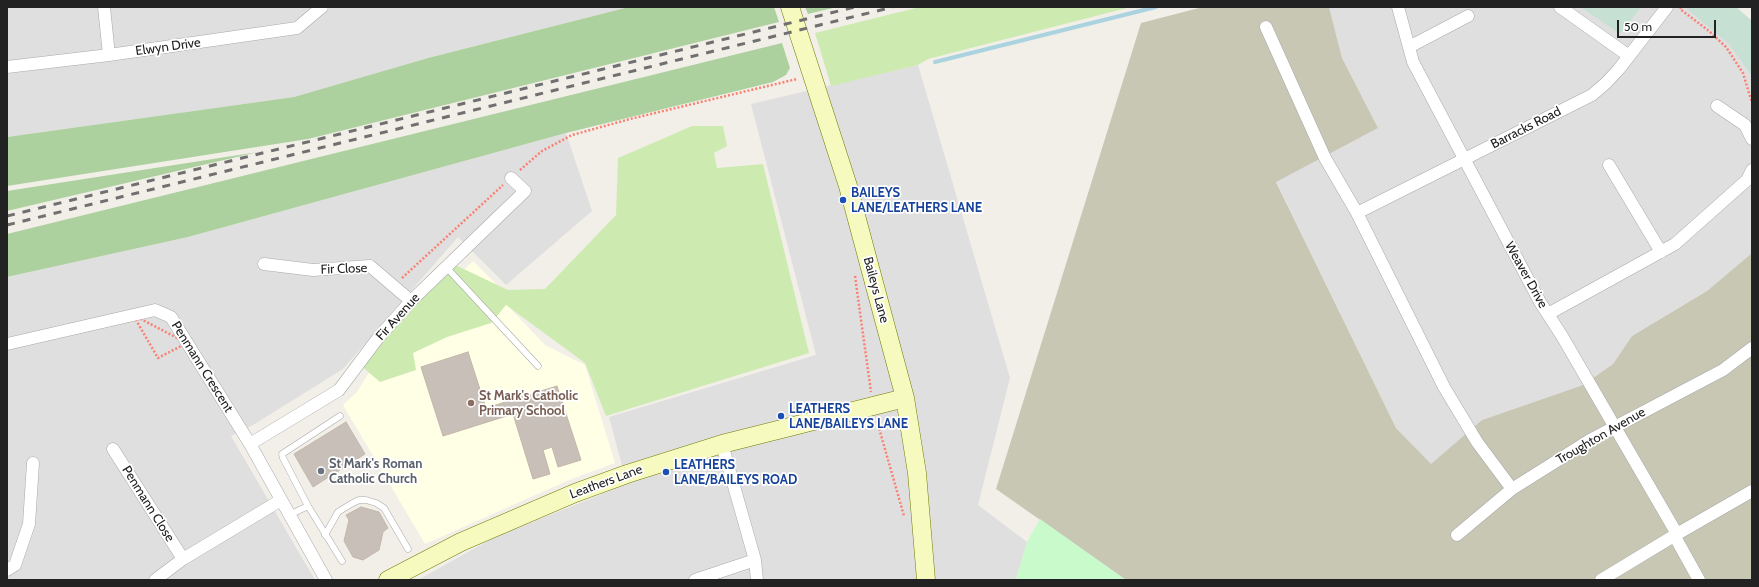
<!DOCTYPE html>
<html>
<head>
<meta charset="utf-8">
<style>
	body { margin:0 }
	#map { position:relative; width:1759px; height:587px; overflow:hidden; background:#f2efe9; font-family:Cabin,sans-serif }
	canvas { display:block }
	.frame { position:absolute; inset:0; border:8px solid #222; pointer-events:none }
	.scale { position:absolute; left:1617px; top:20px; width:99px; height:18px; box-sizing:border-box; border:2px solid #222; border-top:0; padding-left:5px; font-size:12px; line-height:14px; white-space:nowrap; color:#222; -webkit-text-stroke:3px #fff; paint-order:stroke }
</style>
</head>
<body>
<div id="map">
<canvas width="1759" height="587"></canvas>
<div class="frame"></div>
<div class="scale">50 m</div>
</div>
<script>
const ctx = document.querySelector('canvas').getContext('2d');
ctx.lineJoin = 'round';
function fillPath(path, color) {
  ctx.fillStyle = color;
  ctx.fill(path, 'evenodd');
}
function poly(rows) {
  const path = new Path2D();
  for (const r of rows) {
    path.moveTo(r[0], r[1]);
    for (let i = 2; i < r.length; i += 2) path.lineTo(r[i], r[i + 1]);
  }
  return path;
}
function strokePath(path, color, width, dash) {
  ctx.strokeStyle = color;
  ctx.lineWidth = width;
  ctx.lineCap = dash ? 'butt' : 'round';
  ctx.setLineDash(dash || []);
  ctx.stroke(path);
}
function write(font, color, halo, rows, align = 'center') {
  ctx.font = font + ' Cabin,sans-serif';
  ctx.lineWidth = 3.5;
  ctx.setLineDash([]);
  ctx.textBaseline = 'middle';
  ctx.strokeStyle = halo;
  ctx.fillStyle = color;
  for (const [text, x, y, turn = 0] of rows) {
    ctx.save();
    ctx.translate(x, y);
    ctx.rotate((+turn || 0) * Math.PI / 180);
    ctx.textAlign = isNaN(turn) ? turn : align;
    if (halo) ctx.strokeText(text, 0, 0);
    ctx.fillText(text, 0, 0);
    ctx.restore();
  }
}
fillPath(poly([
	[7,7,629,7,428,58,294,97,7,137],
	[1329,7,1736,7,1752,21,1752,253,1707,291,1632,336,1613,364,1583,385,1482,420,1431,465,1396,428,1276,181,1378,128,1342,58],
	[918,65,1010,378,978,505,1027,542,1016,580,418,580,493,538,627,484,609,417,816,355,751,104],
	[566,133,592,211,506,285,458,237,343,369,253,425,231,436,315,580,7,580,7,277,188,237]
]), '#e0dfdf');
fillPath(poly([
	[473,261,505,293,508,306,545,345,585,365,615,463,569,480,425,544,343,405,357,392,378,358,398,335]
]), '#ffffe5');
fillPath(poly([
	[1203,7,1329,7,1342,58,1378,128,1276,182,1396,428,1431,464,1482,420,1583,385,1613,364,1632,336,1707,291,1752,253,1752,580,1126,580,996,489,1141,23]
]), '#c7c7b4');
fillPath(poly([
	[920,7,1131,7,928,59,918,65,831,86,815,33],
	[692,126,723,126,727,146,714,153,717,168,763,164,809,353,606,416,585,363,506,305,491,323,447,337,413,353,416,370,380,382,359,364,451,263,508,290,545,289,616,215,618,158]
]), '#cdebb0');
fillPath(poly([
	[629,7,774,7,779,22,308,139,7,186,7,137,294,97,428,58],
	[805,7,837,7,808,14],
	[782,43,790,68,786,75,773,82,566,133,188,237,7,277,7,234],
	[258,152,7,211,7,191]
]), '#add19e');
fillPath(poly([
	[1581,7,1641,7,1620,34],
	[1688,7,1736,7,1752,21,1752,76,1729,44,1687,9]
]), '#c6e0d4');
fillPath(poly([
	[1040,519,1126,580,1016,580,1027,542]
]), '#c8facc');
strokePath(poly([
	[935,62,1156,7]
]), '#aad3df', 4);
const building = poly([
	[468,352,486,408,557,386,581,460,558,467,552,447,543,450,550,474,533,479,513,414,443,436,421,367,468,352],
	[346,422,365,454,313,487,294,454,346,422],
	[361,507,379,512,388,528,383,532,379,550,363,560,353,557,344,541,349,520,346,515,361,507]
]);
fillPath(building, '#c7bfb8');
strokePath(building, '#c4b6ab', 1);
const lane = poly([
	[446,267,538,366],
	[308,506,283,458,282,454,340,416],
	[289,515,308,506,342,561],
	[325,535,338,512,351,504,359,500,366,500,376,503,384,508,408,549]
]);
const street = poly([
	[104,7,109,55],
	[1398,7,1413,62,1540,302,1562,336,1677,534],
	[1560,7,1629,56],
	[1266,27,1325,158,1357,213,1444,387,1477,442,1512,489],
	[1409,47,1468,16],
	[7,67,109,55,297,28,322,7],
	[1717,106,1745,125,1752,139],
	[1609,165,1661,252],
	[1357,213,1592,95,1606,83,1619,69,1667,7],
	[264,264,313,270,370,266,411,301],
	[1548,314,1675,244,1747,180,1752,170],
	[7,344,155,310,171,317,250,444,326,580],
	[250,444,339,390,378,338,411,301,525,191,511,178],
	[722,444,755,560,757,580],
	[113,449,183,559],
	[1457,535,1512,489,1590,440,1723,370,1752,348],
	[1674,535,1699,580],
	[7,570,15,565,29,524,33,463],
	[155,580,183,559,281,500],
	[695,580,755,560],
	[1601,580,1677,534,1752,491]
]);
const secondary = poly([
	[790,7,848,186,905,398,917,473,926,580],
	[388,580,461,542,575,493,627,474,722,444,905,398]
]);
strokePath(lane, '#a9a9a9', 7);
strokePath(street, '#a9a9a9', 13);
strokePath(secondary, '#707d05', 19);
strokePath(poly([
	[1681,7,1680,9,1709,31,1726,47,1743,73,1752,103],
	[520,170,542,151,572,135,630,119,797,79],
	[855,276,871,392],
	[402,278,503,185],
	[133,315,187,343,158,358,133,315],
	[877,421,904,516]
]), '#fa8072', 2.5, [2, 2]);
strokePath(lane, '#fff', 6);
strokePath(street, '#fff', 12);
strokePath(secondary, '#f7fabf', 18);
strokePath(poly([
	[7,216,855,7],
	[7,225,893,7]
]), '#707070', 3, [8, 8]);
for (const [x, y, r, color] of [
	[843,200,4,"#1a4fb4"],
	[471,403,4,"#8d6e63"],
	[781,416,4,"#1a4fb4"],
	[321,471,4,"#6b7280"],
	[666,472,4,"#1a4fb4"]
]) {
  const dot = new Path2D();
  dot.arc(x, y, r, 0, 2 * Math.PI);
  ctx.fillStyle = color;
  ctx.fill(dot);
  strokePath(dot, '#fff', 1.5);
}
write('13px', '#222', '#fff', [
	["Elwyn Drive",168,47,-8],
	["Barracks Road",1526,128,-27],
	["Fir Close",344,269,-2],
	["Weaver Drive",1526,275,61],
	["Baileys Lane",876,290,75],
	["Fir Avenue",398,317,-48],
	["Penmann Crescent",202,367,58],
	["Troughton Avenue",1601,436,-30],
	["Leathers Lane",606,482,-20],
	["Penmann Close",148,504,58]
]);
write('bold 13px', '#164399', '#fff', [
	["BAILEYS",851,193],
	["LANE/LEATHERS LANE",851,208],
	["LEATHERS",789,409],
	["LANE/BAILEYS LANE",789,424],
	["LEATHERS",674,465],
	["LANE/BAILEYS ROAD",674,480]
], 'left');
write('bold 13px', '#785e54', '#fff', [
	["St Mark's Catholic",479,396],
	["Primary School",479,411]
], 'left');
write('bold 13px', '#5b616d', '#fff', [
	["St Mark's Roman",329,464],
	["Catholic Church",329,479]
], 'left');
</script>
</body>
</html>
